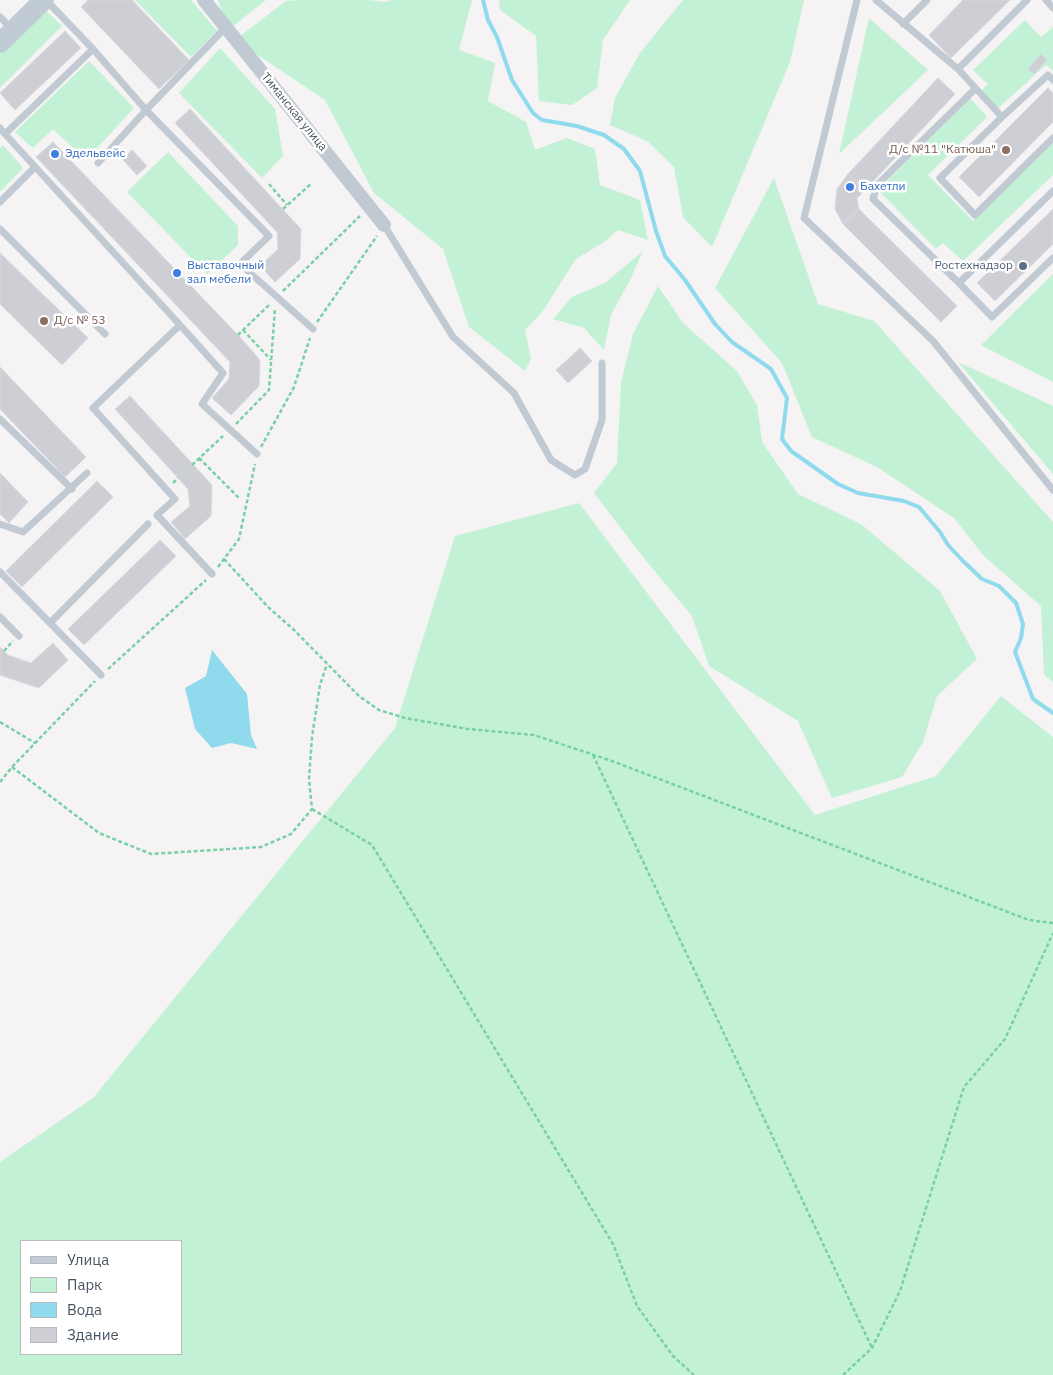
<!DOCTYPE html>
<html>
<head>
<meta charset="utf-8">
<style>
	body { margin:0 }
	#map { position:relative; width:1053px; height:1375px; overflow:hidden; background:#f5f3f3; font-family:"IBM Plex Sans",sans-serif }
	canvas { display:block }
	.legend { position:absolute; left:20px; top:1240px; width:162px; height:115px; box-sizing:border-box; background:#fff; border:1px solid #b7bbc0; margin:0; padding:6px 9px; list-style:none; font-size:15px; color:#4a5661 }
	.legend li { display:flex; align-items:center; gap:10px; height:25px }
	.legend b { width:25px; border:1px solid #b7bbc0 }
</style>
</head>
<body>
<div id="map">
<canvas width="1053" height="1375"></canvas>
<ul class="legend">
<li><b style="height:6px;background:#c1cbd6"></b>Улица</li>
<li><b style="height:14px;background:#c3f1d5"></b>Парк</li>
<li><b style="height:14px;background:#90daee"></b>Вода</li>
<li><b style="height:14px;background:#cdcfd5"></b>Здание</li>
</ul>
</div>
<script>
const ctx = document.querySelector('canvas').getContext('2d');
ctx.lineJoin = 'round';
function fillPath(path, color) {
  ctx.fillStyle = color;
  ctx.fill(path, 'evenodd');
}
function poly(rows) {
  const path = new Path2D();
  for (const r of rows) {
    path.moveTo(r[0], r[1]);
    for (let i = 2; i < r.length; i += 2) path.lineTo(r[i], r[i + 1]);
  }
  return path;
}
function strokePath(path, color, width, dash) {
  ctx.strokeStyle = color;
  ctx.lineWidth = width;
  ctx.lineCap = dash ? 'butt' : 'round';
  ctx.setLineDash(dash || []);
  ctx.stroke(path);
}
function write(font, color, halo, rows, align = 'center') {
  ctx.font = font + ' "IBM Plex Sans",sans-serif';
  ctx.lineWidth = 5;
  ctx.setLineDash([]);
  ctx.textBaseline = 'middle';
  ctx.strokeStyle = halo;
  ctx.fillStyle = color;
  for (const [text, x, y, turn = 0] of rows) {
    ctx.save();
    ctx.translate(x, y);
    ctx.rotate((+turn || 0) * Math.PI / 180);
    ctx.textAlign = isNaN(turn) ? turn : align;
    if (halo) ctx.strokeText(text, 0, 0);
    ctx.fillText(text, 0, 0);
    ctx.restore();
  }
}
fillPath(poly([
	[135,0,191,0,217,31,191,57],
	[218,0,266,0,228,30],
	[298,0,368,0,385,2,392,0,472,0,459,50,495,63,488,101,526,122,535,150,567,138,595,149,600,185,640,200,648,240,618,230,604,242,576,259,542,312,525,330,531,359,525,371,469,327,443,249,374,193,325,100,235,40,286,1],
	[499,0,630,0,603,40,597,88,572,105,539,101,536,36,500,10],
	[683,0,804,0,790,62,712,247,683,217,674,167,647,141,610,125,615,98,640,53],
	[43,8,62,26,0,88,0,51],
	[869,18,928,70,839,154],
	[1025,20,1041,37,1053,27,1053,71,1046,65,997,109,980,92,988,84,973,70],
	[220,48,275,109,283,156,262,178,179,93],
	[89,61,134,108,86,160,53,129,33,148,15,132],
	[970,98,987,117,928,175,973,221,1053,143,1053,175,963,261,943,243,936,249,878,190],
	[3,145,23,168,0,192,0,148],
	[168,152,238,226,238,245,207,274,127,192],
	[774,178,818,304,874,321,1053,522,1053,682,1044,675,1041,606,984,556,954,518,877,467,812,437,782,363,715,288],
	[643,251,631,278,611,315,604,350,584,328,553,319,572,297,605,283],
	[1053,274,1053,382,981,345],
	[658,286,683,323,737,371,757,405,762,442,798,494,861,524,940,591,977,659,937,696,923,742,902,777,832,798,798,721,709,666,692,616,643,557,594,493,617,463,621,382,633,334],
	[958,362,1053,406,1053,474],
	[579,503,815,815,936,776,1001,696,1053,737,1053,1375,0,1375,0,1162,93,1098,395,728,455,536],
	[21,1241,181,1241,181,1354,21,1354]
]), '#c3f1d5');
fillPath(poly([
	[212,650,247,694,251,735,257,749,231,743,212,748,195,729,185,688,206,676]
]), '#90daee');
strokePath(poly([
	[483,0,488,20,497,37,512,80,533,113,542,120,577,126,604,135,624,149,640,171,656,231,665,256,685,280,715,324,732,342,771,369,787,398,782,439,791,451,838,484,858,493,904,501,919,507,940,532,948,545,963,561,982,579,999,586,1016,603,1023,624,1021,638,1015,652,1033,699,1053,713]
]), '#90daee', 4);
const building = poly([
	[88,0,132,0,189,60,159,89,81,7,88,0],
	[963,0,1010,0,951,58,929,35,963,0],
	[65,31,81,48,15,110,0,93,65,31],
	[1041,54,1047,60,1034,74,1028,69,1041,54],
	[938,78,955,94,865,190,848,174,938,78],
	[1048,88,1053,93,1053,122,979,197,959,177,1048,88],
	[190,109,301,229,300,259,275,282,260,266,278,249,277,232,175,123,190,109],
	[53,142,238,335,260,360,259,386,231,415,212,398,229,379,230,362,36,157,53,142],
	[132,150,147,166,137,175,122,159,132,150],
	[848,174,865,190,857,198,859,209,843,224,835,209,837,189,848,174],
	[859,209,957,306,941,322,843,224,859,209],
	[1053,209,1053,244,995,301,977,283,1053,209],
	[0,253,88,338,62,365,0,304,0,253],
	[580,348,592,361,568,383,556,370,580,348],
	[0,367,86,457,65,477,0,409,0,367],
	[130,396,212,485,211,516,185,539,171,522,190,506,188,489,115,409,130,396],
	[0,473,28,502,9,523,0,514,0,473],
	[97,481,113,497,22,587,6,571,97,481],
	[160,540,176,556,84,645,68,629,160,540],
	[53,643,68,660,39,688,0,675,0,647,8,655,31,663,53,643]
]);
fillPath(building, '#cdcfd5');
strokePath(building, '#d7d9de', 1);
strokePath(poly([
	[269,184,287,205],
	[283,209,312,183],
	[283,291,360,216],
	[317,322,377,236],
	[243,330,271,360],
	[238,335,270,304],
	[236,424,269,390,275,308],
	[261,447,294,387,310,338],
	[199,458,239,498],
	[192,465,223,436],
	[173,483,178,478],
	[224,559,268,607,293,629,359,696,379,710,405,718,468,729,534,735,612,761,1029,920,1053,923],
	[218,567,239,539,255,464],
	[4,651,13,641],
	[108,669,206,580],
	[0,722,35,743],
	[593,755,872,1348],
	[12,767,99,833,151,854,261,847,291,834,312,809,309,779,312,737,320,685,327,664],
	[0,782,12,767,95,681],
	[312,809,372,845,613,1244,637,1306,673,1356,694,1375],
	[843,1375,872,1348,900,1291,964,1087,1005,1039,1053,933]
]), '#7ad0a6', 2.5, [4, 2.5]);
strokePath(poly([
	[46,0,93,49,146,110,98,163],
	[857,0,804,218,933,341,1053,490],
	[876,0,958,69,1002,117],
	[1046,0,1053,8],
	[0,17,13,30],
	[903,24,927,0],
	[226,27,146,110,269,236,240,264,313,329],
	[958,69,1027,0],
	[1053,80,1048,75,1002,117,940,178,975,215,1053,138],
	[975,89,877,185,873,199,959,283,1053,191],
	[0,128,5,134,93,49],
	[5,134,180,325,93,408,175,499,157,515,212,574],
	[0,202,35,167],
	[384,225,453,337,514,393,551,460,575,475,585,469,602,420,602,363],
	[0,229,105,334],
	[959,283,992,317,1053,258],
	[180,325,223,373,202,404,257,454],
	[0,419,72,489],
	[0,524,23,532,87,473],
	[0,572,101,675],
	[0,617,19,636],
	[50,623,148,524]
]), '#c1cad2', 7);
strokePath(poly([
	[204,0,384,225]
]), '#c1cad2', 14);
strokePath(poly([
	[0,43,44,0]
]), '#c1cbd6', 20);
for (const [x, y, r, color] of [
	[1006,150,5,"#8d6e63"],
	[55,154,5,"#3f7fe0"],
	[850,187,5,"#3f7fe0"],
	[1023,266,5,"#5c6f8a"],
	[177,273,5,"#3f7fe0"],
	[44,321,5,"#8d6e63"]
]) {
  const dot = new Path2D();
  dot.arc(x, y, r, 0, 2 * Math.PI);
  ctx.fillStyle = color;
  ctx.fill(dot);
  strokePath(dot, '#fff', 2);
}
write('12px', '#4a5661', '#fff', [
	["Тиманская улица",294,112,51]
]);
write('12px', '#785e54', '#fff', [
	["Д/с №11 \"Катюша\"",996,150],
	["Д/с № 53",54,321,"left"]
], 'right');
write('12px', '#366cbe', '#fff', [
	["Эдельвейс",65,154],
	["Бахетли",860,187],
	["Выставочный",187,266],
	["зал мебели",187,280]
], 'left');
write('12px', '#4e5e75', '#fff', [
	["Ростехнадзор",1013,266]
], 'right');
</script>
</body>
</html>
